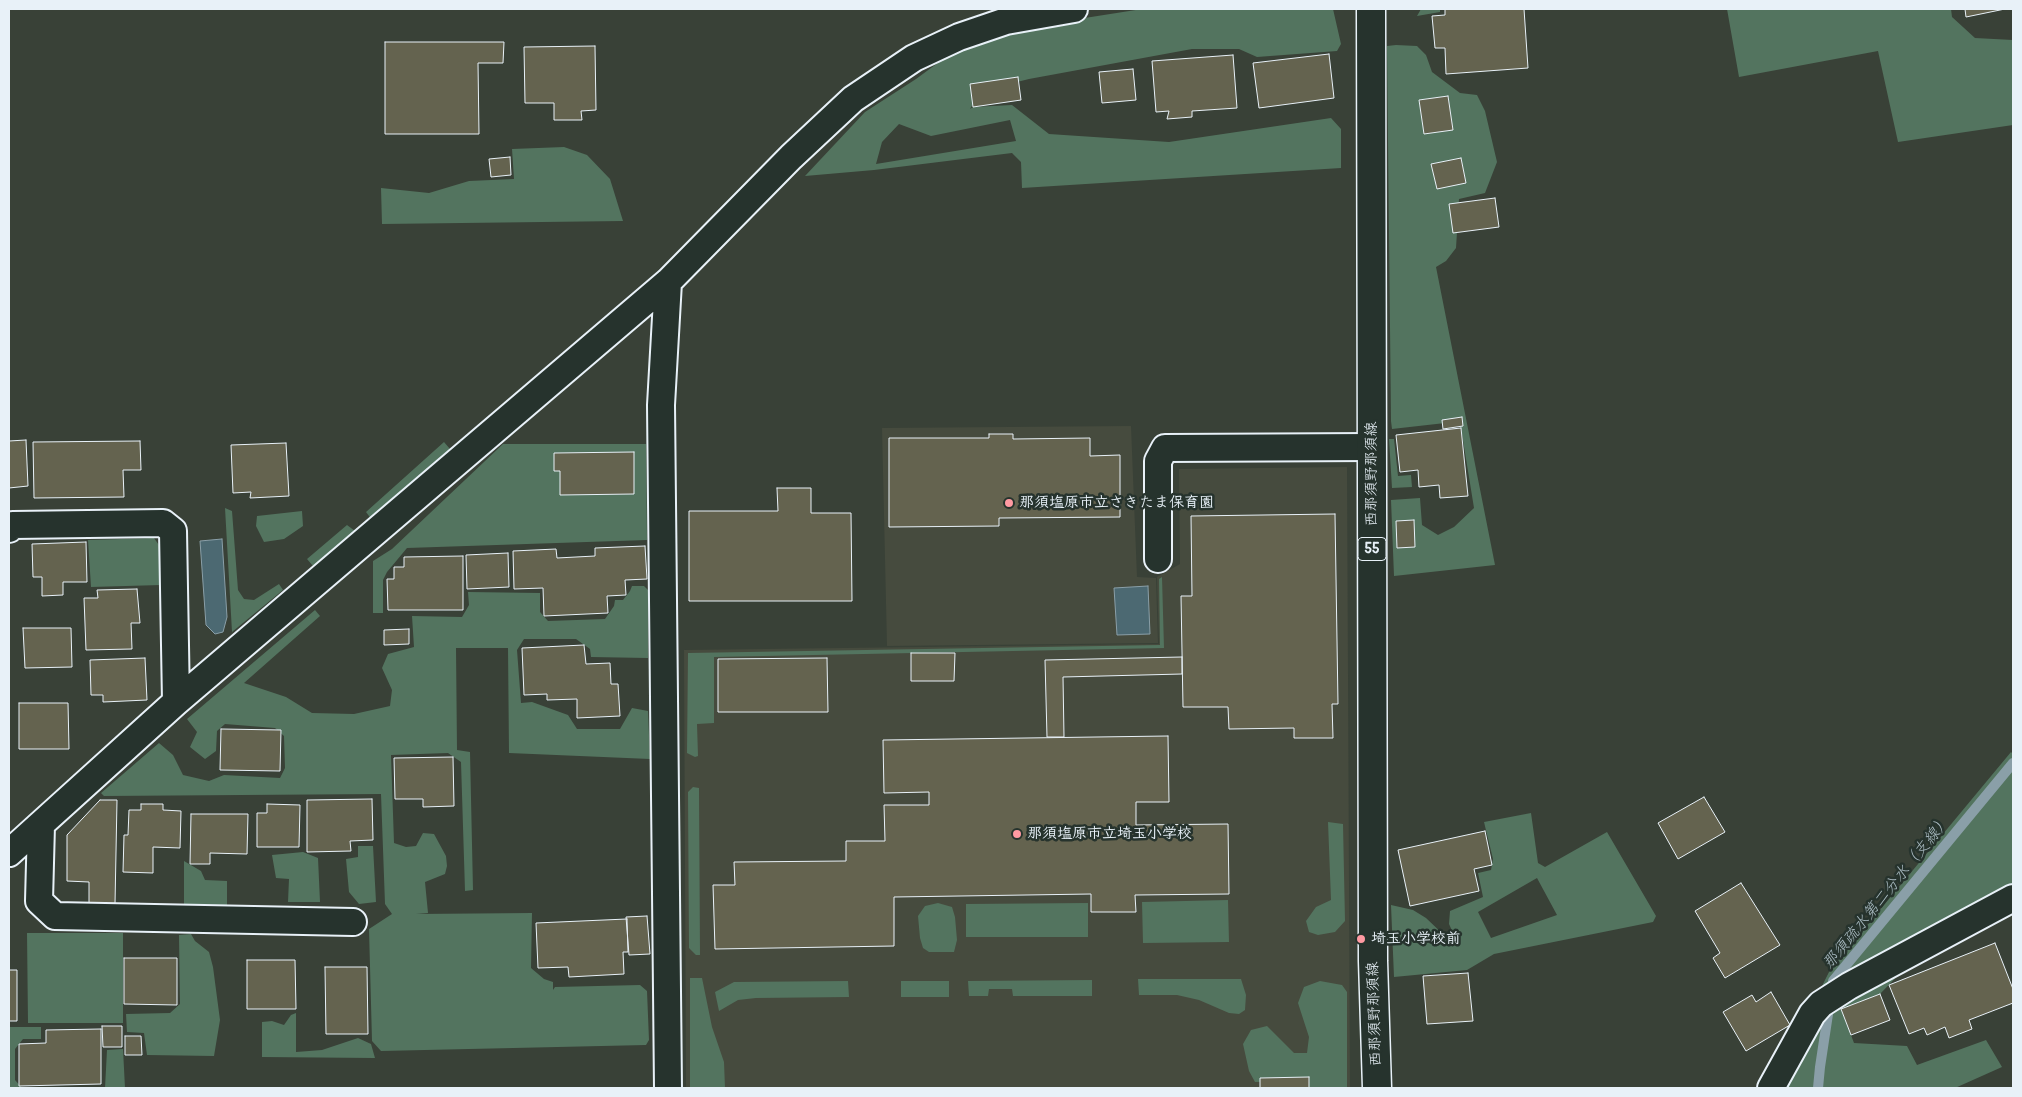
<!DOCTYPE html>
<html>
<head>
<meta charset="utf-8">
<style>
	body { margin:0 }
	#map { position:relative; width:2022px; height:1097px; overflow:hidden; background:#394137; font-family:Pangolin,sans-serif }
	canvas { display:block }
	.frame { position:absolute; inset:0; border:10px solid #e8f1f8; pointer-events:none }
</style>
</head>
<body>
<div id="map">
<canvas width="2022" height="1097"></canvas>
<div class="frame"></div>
</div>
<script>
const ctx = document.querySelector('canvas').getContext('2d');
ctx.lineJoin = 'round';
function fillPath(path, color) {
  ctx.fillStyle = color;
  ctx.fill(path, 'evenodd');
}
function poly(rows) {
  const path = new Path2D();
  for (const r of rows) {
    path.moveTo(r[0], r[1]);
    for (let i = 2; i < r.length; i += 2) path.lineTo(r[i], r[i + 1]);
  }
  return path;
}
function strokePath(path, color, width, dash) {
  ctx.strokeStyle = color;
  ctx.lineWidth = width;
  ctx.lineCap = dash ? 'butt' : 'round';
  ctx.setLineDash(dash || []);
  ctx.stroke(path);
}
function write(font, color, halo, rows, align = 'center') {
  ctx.font = font + ' Pangolin,"Klee One",sans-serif';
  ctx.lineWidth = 5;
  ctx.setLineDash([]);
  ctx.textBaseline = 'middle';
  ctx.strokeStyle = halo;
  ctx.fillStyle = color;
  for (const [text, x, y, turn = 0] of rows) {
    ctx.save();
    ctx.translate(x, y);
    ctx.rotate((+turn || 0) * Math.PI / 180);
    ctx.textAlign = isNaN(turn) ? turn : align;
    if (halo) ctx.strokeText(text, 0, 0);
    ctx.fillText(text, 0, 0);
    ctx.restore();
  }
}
fillPath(poly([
	[1131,426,1137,577,1156,578,1158,643,887,646,882,428],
	[1347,467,1350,1088,686,1088,684,650,1159,644,1157,577,1180,564,1179,469]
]), '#464b3e');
fillPath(poly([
	[1142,9,1333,9,1341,44,1337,51,1257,57,1239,49,1192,49,1029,79,981,91,970,109,973,107,1012,105,1049,134,1169,142,1331,118,1341,129,1341,168,1022,188,1021,162,1012,153,874,170,805,176,865,112,916,79,950,54,1002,31],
	[1010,120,1016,141,876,164,882,142,899,124,931,136],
	[1421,9,1440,9,1440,12,1417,16],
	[1727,9,1951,9,1952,17,1975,38,2013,40,2013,125,1898,142,1878,51,1739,77],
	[1396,45,1417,46,1426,55,1432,72,1460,93,1477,95,1485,111,1497,162,1485,193,1459,199,1456,248,1446,261,1436,267,1495,565,1394,576,1391,500,1420,498,1422,525,1438,535,1454,527,1474,508,1461,428,1454,422,1392,429,1391,421,1387,46],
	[1448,96,1453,130,1424,134,1419,100],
	[1414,520,1397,547,1396,521],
	[564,147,587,155,610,179,623,221,382,224,381,188,429,193,469,181,514,179,512,149],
	[1389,439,1394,439,1398,476,1411,475,1412,487,1392,488],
	[444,442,450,449,372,520,366,512],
	[503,444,646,444,647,540,407,548,387,572,383,580,383,613,373,613,373,561,392,549],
	[633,452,634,494,560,495,560,471,554,471,554,453],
	[225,508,232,511,238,590,244,599,254,600,279,584,283,590,232,632],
	[302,511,303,526,284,539,264,542,256,526,257,516],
	[347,525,355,531,313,566,307,559],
	[154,538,161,548,161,585,91,587,88,540],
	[1162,577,1164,648,714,657,714,723,697,724,698,756,695,757,687,753,688,653,1160,645,1159,579],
	[632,586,644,586,648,590,648,658,591,657,590,649,576,639,524,639,517,650,521,703,532,702,568,715,577,729,620,729,632,708,648,711,650,759,509,753,508,648,456,648,457,750,470,752,473,890,465,891,461,762,448,753,391,755,394,843,406,847,416,846,423,833,434,834,446,856,447,866,445,874,425,882,428,913,416,914,532,913,531,968,544,979,553,982,553,990,555,987,640,985,647,991,649,1040,646,1045,381,1051,372,1041,369,929,392,914,385,904,381,794,104,796,101,793,159,743,173,755,183,775,209,781,224,775,280,778,285,768,284,736,275,728,225,724,217,731,216,751,205,759,190,747,197,732,187,719,315,610,320,616,244,683,286,697,312,713,354,714,390,706,392,690,382,668,388,654,414,647,412,616,462,617,469,605,468,592,540,593,540,612,548,621,605,619,614,606,615,600,623,600,630,591],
	[2011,752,2013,754,2013,894,1938,934,1880,994,1841,1009,1854,1043,1907,1046,1917,1065,1986,1040,2002,1067,1955,1088,1781,1088,1815,1020,1823,984,1830,970],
	[693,787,699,788,700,955,696,955,689,948,688,792],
	[1531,813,1538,863,1545,867,1607,832,1656,916,1653,922,1494,954,1467,970,1394,977,1391,905,1413,910,1426,918,1446,937,1454,935,1449,924,1450,911,1483,897,1478,873,1491,870,1493,859,1484,822],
	[1537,878,1557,915,1491,938,1478,912],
	[1328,822,1343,824,1345,921,1335,932,1318,935,1309,932,1306,921,1316,907,1331,900],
	[358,846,373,846,376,902,359,904,349,892,346,859,358,857],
	[303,852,318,858,320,902,288,902,289,879,276,878,272,855],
	[184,861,201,871,205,880,227,881,227,905,184,904],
	[1228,900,1229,942,1143,943,1142,902],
	[938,903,952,907,955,917,957,940,954,952,929,952,923,948,920,938,918,916,925,906],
	[1088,903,1088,937,966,937,966,904],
	[27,933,123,933,123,1023,28,1023],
	[191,934,195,941,209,952,213,967,220,1020,214,1056,147,1055,144,1033,127,1032,126,1014,170,1013,180,1004,179,935],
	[690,978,702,978,712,1027,724,1062,725,1088,690,1088],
	[1138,979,1241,979,1246,995,1245,1010,1239,1014,1229,1013,1199,1000,1177,995,1139,995],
	[1092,980,1092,996,1013,996,1012,989,989,989,988,996,969,996,968,981],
	[848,981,849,997,756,998,738,1000,719,1011,715,992,734,982],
	[901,981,949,981,949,997,901,997],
	[1320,981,1342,985,1347,992,1347,1088,1307,1088,1303,1081,1255,1082,1249,1071,1243,1044,1251,1030,1267,1026,1294,1053,1307,1053,1309,1037,1298,1003,1304,987],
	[296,1013,296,1052,322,1050,358,1038,371,1044,375,1058,262,1057,262,1022,272,1021,284,1025,291,1015],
	[9,1027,41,1027,41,1039,23,1039,15,1049,15,1080,22,1088,9,1088],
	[123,1049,125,1088,105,1088,107,1050]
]), '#53745f');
const water = poly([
	[222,539,227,617,223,632,215,634,206,625,200,541,222,539],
	[1148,586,1150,634,1117,635,1114,588,1148,586]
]);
fillPath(water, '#4c6972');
strokePath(water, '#8a9fa8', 1);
strokePath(poly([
	[1818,1088,1820,1067,1833,981,2013,763]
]), '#8a9fa8', 10);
const building = poly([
	[1445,9,1524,9,1528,68,1446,74,1445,48,1435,48,1432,16,1445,15,1445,9],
	[1965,9,2005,9,1966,17,1965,9],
	[385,42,504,42,503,63,478,63,479,134,385,134,385,42],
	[595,46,596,110,581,111,582,120,554,120,554,103,525,103,524,47,595,46],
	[1329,54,1334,98,1259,108,1253,63,1329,54],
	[1233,55,1237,108,1192,111,1192,117,1167,119,1169,111,1156,112,1152,61,1233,55],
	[1133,69,1136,100,1102,103,1099,72,1133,69],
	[1018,77,1021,100,973,107,970,84,1018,77],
	[1448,96,1453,130,1424,134,1419,100,1448,96],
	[510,157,511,175,491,177,489,159,510,157],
	[1461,158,1466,183,1437,189,1431,164,1461,158],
	[1495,198,1499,227,1453,233,1449,204,1495,198],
	[1462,417,1463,426,1443,429,1442,420,1462,417],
	[1461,428,1468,496,1440,498,1439,485,1419,487,1418,470,1400,472,1396,435,1461,428],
	[989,434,1013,434,1013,439,1090,438,1090,456,1120,455,1120,517,999,518,999,526,889,527,889,438,989,438,989,434],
	[26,440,28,486,9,488,9,441,26,440],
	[140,441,141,470,123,470,124,497,34,498,33,442,140,441],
	[286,443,289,496,250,498,251,492,233,493,231,445,286,443],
	[634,452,634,494,560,495,560,471,554,471,554,453,634,452],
	[777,488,811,488,811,513,851,513,852,601,689,601,689,511,778,511,777,488],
	[1335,514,1338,704,1332,704,1333,738,1294,738,1294,728,1229,729,1228,707,1183,707,1181,596,1192,596,1191,516,1335,514],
	[1414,520,1415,547,1397,548,1396,521,1414,520],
	[86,542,87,582,63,582,63,595,42,596,42,577,33,577,32,544,86,542],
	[645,546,647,579,625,580,626,595,607,596,608,613,544,616,543,588,514,589,513,551,556,549,557,558,595,556,595,548,645,546],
	[508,553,509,587,467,589,466,555,508,553],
	[463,556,463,610,388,610,387,579,394,579,394,567,404,567,404,557,463,556],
	[137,589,140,623,131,623,132,649,86,650,84,598,98,598,97,590,137,589],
	[23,628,71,628,72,667,25,668,23,628],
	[409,629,409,644,384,645,384,630,409,629],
	[584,645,586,664,610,663,611,684,618,684,620,716,577,718,577,699,547,700,547,694,524,695,522,648,584,645],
	[911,653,955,653,954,681,911,681,911,653],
	[1182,657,1182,674,1063,677,1064,737,1047,737,1045,660,1182,657],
	[145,658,147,700,103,702,103,695,91,695,90,660,145,658],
	[827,658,828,712,718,712,718,659,827,658],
	[19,703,68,703,69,749,19,749,19,703],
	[221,729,281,730,280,771,220,770,221,729],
	[1168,736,1169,802,1136,802,1136,825,1228,824,1229,894,1135,895,1136,912,1091,912,1091,894,894,897,894,946,715,949,713,885,735,885,734,862,846,861,846,841,885,841,884,805,929,805,929,792,884,793,883,740,1168,736],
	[453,757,454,806,423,807,423,799,395,799,394,758,453,757],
	[1704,797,1725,832,1678,859,1658,823,1704,797],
	[372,799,373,840,350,841,351,851,307,852,307,800,372,799],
	[100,800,117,800,115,904,89,903,89,882,67,881,67,835,100,800],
	[141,804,163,804,163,810,181,811,180,848,153,847,153,873,123,872,124,835,128,835,129,810,141,810,141,804],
	[267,804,300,805,299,847,257,847,257,813,267,813,267,804],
	[191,814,248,814,247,854,210,853,210,864,190,864,191,814],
	[1485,831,1492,865,1474,869,1479,891,1410,906,1398,850,1485,831],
	[1741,883,1780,945,1725,978,1713,958,1720,953,1695,911,1741,883],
	[647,916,650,954,629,955,626,917,647,916],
	[627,919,628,952,623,952,624,974,569,977,568,967,538,968,536,923,627,919],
	[1995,943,2013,989,2013,1003,1969,1020,1972,1029,1949,1038,1945,1027,1927,1035,1924,1028,1909,1034,1889,985,1995,943],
	[124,958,177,958,177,1005,124,1004,124,958],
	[247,960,295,960,296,1009,247,1009,247,960],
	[325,967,367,967,368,1034,326,1034,325,967],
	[9,970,17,970,17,1021,9,1021,9,970],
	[1468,973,1473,1021,1427,1024,1423,976,1468,973],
	[1771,992,1790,1025,1746,1051,1723,1012,1752,995,1756,1002,1771,992],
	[1880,994,1890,1020,1851,1035,1841,1009,1880,994],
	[102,1026,122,1026,122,1047,103,1047,102,1026],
	[101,1029,101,1084,19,1086,19,1044,46,1043,46,1030,101,1029],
	[125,1036,141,1036,142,1055,125,1055,125,1036],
	[1309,1077,1309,1088,1260,1088,1260,1078,1309,1077]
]);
fillPath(building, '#64634f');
strokePath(building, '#e8f1f8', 1);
const minor = poly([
	[9,529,13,525,163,523,173,531,176,702],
	[1158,559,1158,461,1165,448,1372,447],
	[41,825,39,901,55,916,353,922],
	[9,853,176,702,668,282,791,157,853,99,914,58,959,37,1006,21,1074,9],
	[668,1088,661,405,668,282],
	[1771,1088,1812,1014,1821,1004,1849,986,2013,898]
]);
const primary = poly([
	[1371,9,1373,961,1377,1088]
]);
strokePath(minor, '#e8f1f8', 30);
strokePath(primary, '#e8f1f8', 31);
strokePath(minor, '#26332d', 26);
strokePath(primary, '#26332d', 28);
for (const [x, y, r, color] of [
	[1009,503,5,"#ff9aa2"],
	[1017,834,5,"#ff9aa2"],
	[1361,939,5,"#ff9aa2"]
]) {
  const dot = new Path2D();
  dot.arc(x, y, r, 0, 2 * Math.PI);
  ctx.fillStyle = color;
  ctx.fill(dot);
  strokePath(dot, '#26332d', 2);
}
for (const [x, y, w] of [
	[1372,549,28]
]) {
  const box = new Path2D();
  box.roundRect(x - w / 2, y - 11.5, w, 23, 4);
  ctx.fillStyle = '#26332d';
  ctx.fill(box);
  strokePath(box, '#e8f1f8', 1);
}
write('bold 14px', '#e8f1f8', null, [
	["55",1372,549]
]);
write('15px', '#e8f1f8', '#26332d', [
	["西那須野那須線",1372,474,-90],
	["西那須野那須線",1375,1014,-92]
]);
write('bold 15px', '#e8f1f8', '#26332d', [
	["那須塩原市立さきたま保育園",1019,503],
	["那須塩原市立埼玉小学校",1027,834],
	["埼玉小学校前",1371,939]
], 'left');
write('italic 16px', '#aabbc2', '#26332d', [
	["那須疏水第二分水（支線）",1887,893,-51]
]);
</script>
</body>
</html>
